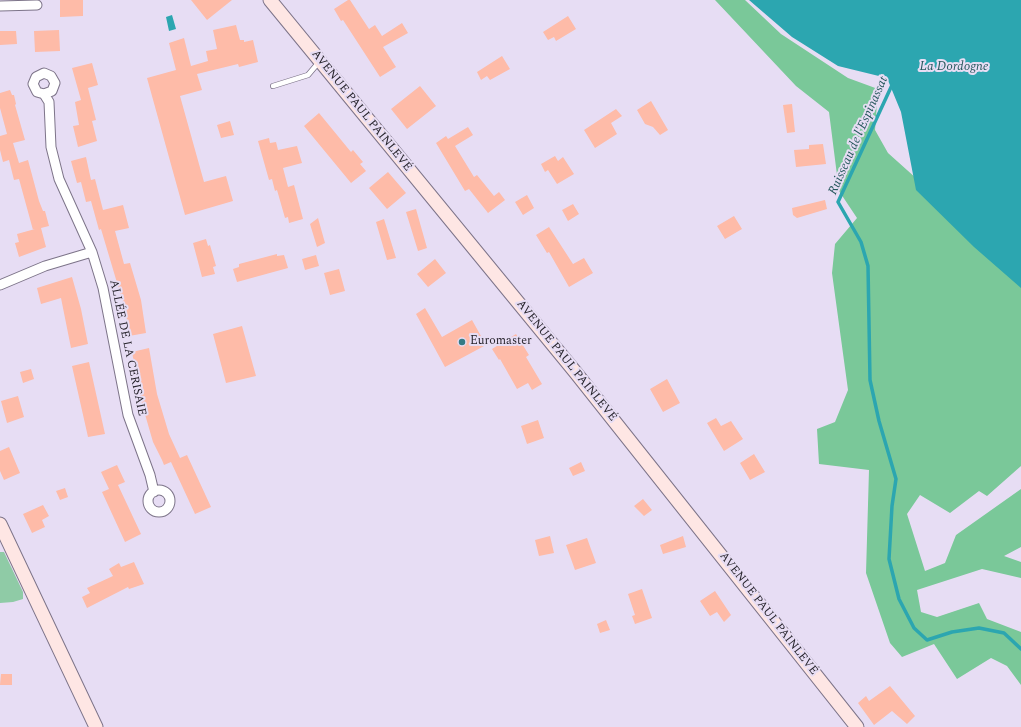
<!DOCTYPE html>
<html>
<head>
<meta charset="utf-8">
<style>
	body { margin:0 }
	canvas { display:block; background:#e7ddf4 }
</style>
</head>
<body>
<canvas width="1021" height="727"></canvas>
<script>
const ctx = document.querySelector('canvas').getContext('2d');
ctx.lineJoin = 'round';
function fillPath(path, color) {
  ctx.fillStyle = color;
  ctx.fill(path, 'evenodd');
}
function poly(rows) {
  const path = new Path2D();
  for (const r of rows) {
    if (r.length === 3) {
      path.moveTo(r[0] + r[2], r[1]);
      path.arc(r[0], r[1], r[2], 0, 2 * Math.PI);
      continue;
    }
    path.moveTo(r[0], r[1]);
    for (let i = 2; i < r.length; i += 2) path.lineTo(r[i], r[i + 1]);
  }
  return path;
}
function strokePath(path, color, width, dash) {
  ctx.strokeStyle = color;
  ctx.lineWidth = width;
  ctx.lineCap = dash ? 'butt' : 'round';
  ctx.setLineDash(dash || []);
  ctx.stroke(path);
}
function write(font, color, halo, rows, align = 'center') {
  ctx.font = font + ' Spectral,serif';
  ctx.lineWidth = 4;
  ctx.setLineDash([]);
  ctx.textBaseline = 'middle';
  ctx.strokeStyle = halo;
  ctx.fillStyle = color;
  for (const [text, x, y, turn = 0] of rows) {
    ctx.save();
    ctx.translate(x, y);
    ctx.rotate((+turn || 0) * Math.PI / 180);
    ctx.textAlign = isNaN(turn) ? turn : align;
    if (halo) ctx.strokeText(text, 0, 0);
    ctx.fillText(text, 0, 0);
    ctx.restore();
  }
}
fillPath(poly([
	[0,552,4,552,23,592,23,599,13,602,0,603]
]), '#8fcba6');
fillPath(poly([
	[715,0,745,0,781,34,848,78,878,89,875,130,888,153,955,213,1021,278,1021,466,987,496,979,491,950,513,920,495,907,514,925,571,945,563,956,535,1021,489,1021,547,1004,556,1021,562,1021,578,982,569,917,590,921,612,937,617,979,603,987,619,1021,632,1021,685,1007,666,991,658,957,679,934,644,902,657,890,643,866,573,869,470,819,464,817,429,835,422,848,390,832,273,835,244,857,218,839,191,829,112,796,86]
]), '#7ac899');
fillPath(poly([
	[749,0,1021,0,1021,288,974,247,916,190,901,112,887,78,838,66,792,37],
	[172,15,176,29,169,31,166,17]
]), '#2ca6b0');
strokePath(poly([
	[892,85,838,202,861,242,868,266,870,380,879,421,896,479,892,506,889,559,899,599,914,628,927,640,952,632,979,628,1004,633,1021,649]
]), '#2ca6b0', 3.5);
fillPath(poly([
	[60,0,83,0,83,16,60,17],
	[191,0,232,0,207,20],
	[348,0,350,0,369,29,375,25,382,36,402,23,408,33,383,47,396,67,380,77,343,20,341,21,334,9],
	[568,16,576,29,556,41,554,37,548,40,543,32],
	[236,25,240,40,244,40,244,42,253,40,258,62,239,67,238,64,197,74,202,90,180,96,204,182,226,176,233,201,185,215,147,78,176,70,169,43,184,38,191,66,208,61,206,51,217,49,213,30],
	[59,30,60,51,35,52,34,31],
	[0,31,16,31,17,44,0,45],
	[502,56,510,69,490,80,487,76,481,80,477,72],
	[92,63,98,85,88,88,96,120,92,121,97,141,78,147,73,126,79,125,75,102,81,100,72,68],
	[420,86,436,106,407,129,391,109],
	[10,90,12,95,14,95,16,104,15,105,25,140,13,143,19,163,28,160,39,201,43,211,45,211,49,226,41,228,46,247,19,257,15,243,19,242,17,234,35,229,33,230,19,179,14,180,9,160,3,162,0,150,0,136,7,134,0,108,0,93],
	[651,101,668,130,660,135,653,127,645,124,637,110],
	[792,104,795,132,787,133,783,105],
	[616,109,622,116,611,123,617,134,595,148,584,130],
	[319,113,351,152,353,150,363,162,360,164,366,171,351,183,304,126],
	[230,121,234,135,221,138,217,125],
	[468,127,473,135,455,146,474,177,477,175,494,196,499,192,505,200,488,213,469,189,465,191,436,143,446,136,448,139],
	[269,138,270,143,276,142,278,150,297,146,302,163,283,168,288,187,294,185,303,219,289,223,288,217,285,218,277,190,275,191,272,179,269,180,258,141],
	[823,144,826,164,796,167,794,150,809,149,809,145],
	[555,156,558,161,563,157,574,174,557,184,548,170,545,172,541,164],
	[86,157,91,180,95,179,103,210,123,205,129,228,115,231,124,264,130,263,141,300,146,333,129,336,126,313,101,229,99,230,91,201,86,202,81,182,77,183,71,161],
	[388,172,406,193,387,209,369,188],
	[527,195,534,208,523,215,515,202],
	[825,200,827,209,797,218,793,215,792,208],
	[573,204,579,214,568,221,562,210],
	[416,209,427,248,418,251,406,212],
	[734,216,742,229,725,239,717,226],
	[318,218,325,243,317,247,310,224],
	[384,219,396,258,387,260,376,222],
	[549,227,573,264,584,258,593,273,569,287,549,252,547,253,536,235],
	[206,239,208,246,210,245,216,266,213,267,215,274,202,277,193,243],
	[277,254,277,256,284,255,288,268,237,282,233,269,239,267,239,264],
	[316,255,319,266,305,270,302,259],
	[435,259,446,273,428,287,417,274],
	[339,269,345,291,330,295,324,273],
	[72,277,81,309,88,344,71,348,61,298,41,304,37,288],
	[425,308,442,337,472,320,486,345,445,367,416,314],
	[242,326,256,376,226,383,213,334],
	[516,334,529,355,526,357,542,384,532,390,528,383,517,389,500,359,499,360,492,349],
	[149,348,157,394,169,434,180,458,187,455,211,507,195,514,171,462,164,465,162,460,153,442,140,397,132,352],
	[89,362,105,434,88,437,72,366],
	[31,369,34,379,23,383,20,372],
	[667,379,680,403,663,412,650,389],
	[18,396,24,417,7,423,1,401],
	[716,418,721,426,731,421,743,439,724,451,707,423],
	[538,420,544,438,527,444,521,426],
	[9,447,20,473,4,480,0,471,0,451],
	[754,454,765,472,750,480,740,463],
	[581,462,585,471,573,476,569,468],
	[117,465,125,482,118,485,141,534,125,542,102,492,109,489,101,472],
	[65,488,68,497,60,500,56,491],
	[643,499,652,510,644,516,634,506],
	[43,505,49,516,42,520,45,527,32,533,23,514],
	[550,536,554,553,539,556,535,540],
	[683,536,686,547,663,554,660,545],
	[587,538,596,563,575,570,566,545],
	[134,562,144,584,129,589,128,587,87,608,82,597,90,593,87,588,113,576,109,569,119,563,121,567],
	[642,589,652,618,635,624,632,616,635,615,628,594],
	[715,591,731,615,724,622,717,612,710,616,700,601],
	[606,620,610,630,600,633,597,624],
	[1,674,12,674,12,685,0,685],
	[890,686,915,716,907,724,892,711,874,725,858,703,866,696,869,701]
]), '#febba8');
const lane = poly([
	[273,86,308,75,319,62]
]);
const street = poly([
	[0,6,37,5],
	[44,94,52,91,55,83,51,76,44,73,36,77,33,84,37,92,44,94,49,102,51,147,59,179,92,252,103,288,128,415,150,475,154,492],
	[0,285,45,266,92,252],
	[159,501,11]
]);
const secondary = poly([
	[270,0,576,373,857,727],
	[0,524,96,727]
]);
strokePath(lane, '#7d7489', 6);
strokePath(street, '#7d7489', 11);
strokePath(secondary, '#7d7489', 15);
strokePath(lane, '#fff', 4.5);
strokePath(street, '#fff', 9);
strokePath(secondary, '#fee6e4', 13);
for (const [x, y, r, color] of [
	[462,342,4,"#347b85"]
]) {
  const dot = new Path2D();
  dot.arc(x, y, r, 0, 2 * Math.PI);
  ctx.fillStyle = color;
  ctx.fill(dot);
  strokePath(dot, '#e7ddf4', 1.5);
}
write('12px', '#27242c', '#e7ddf4', [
	["AVENUE PAUL PAINLEVÉ",361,111,51],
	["ALLÉE DE LA CERISAIE",127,348,78],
	["AVENUE PAUL PAINLEVÉ",566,361,51],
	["AVENUE PAUL PAINLEVÉ",768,614,52]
]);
write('12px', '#27242c', '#e7ddf4', [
	["Euromaster",470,342]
], 'left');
write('italic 13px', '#28595e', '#e7ddf4', [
	["La Dordogne",954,67],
	["Ruisseau de l'Espinassat",859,136,-66]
]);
</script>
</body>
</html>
